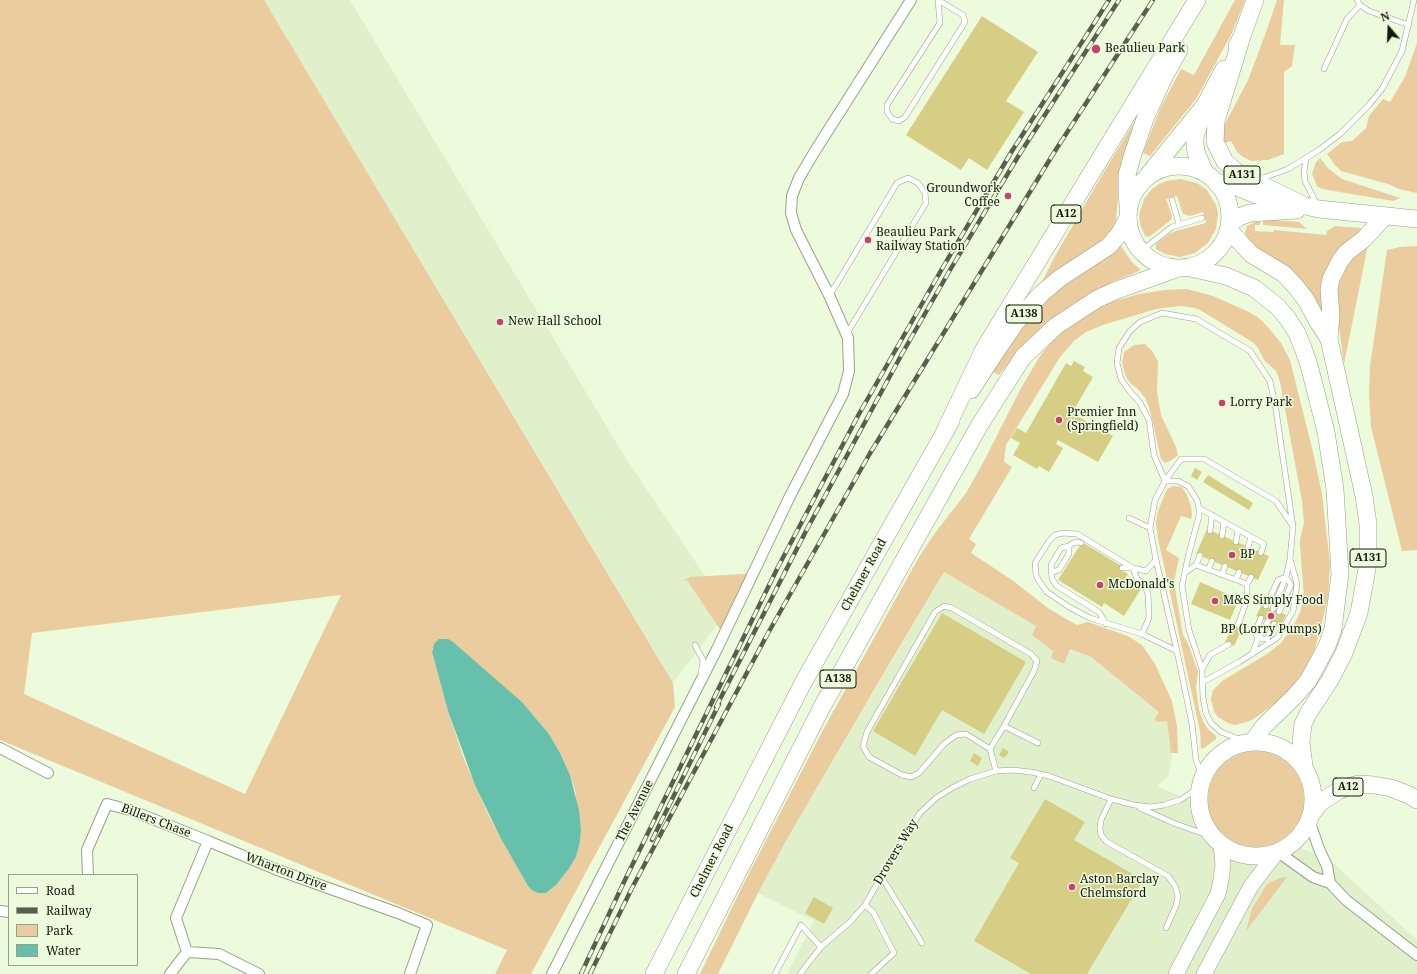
<!DOCTYPE html>
<html>
<head>
<meta charset="utf-8">
<style>
	body { margin:0 }
	#map { position:relative; width:1417px; height:974px; overflow:hidden; background:#edfbdd; font-family:"Noto Serif",serif }
	canvas { display:block }
	.legend { position:absolute; left:8px; top:874px; width:130px; height:92px; box-sizing:border-box; background:#edfbdd; border:1px solid #96a08a; margin:0; padding:5px 7px; list-style:none; font-size:12px; color:#13170d }
	.legend li { display:flex; align-items:center; gap:8px; height:20px }
	.legend b { width:20px; border:1px solid #96a08a }
	.north { position:absolute; left:1369px; top:8px; width:40px; height:40px; -webkit-text-stroke:3px #edfbdd; paint-order:stroke; rotate:341deg; font-size:11px; font-weight:700; line-height:16px; text-align:center; color:#13170d }
	.north::after { content:''; display:block; margin:auto; width:14px; height:18px; background:#13170d; clip-path:polygon(50% 0,100% 100%,50% 72%,0 100%) }
</style>
</head>
<body>
<div id="map">
<canvas width="1417" height="974"></canvas>
<ul class="legend">
<li><b style="height:5px;background:#fff"></b>Road</li>
<li><b style="height:5px;background:#585f4f"></b>Railway</li>
<li><b style="height:11px;background:#eacc9f"></b>Park</li>
<li><b style="height:11px;background:#66c0ab"></b>Water</li>
</ul>
<div class="north">N</div>
</div>
<script>
const ctx = document.querySelector('canvas').getContext('2d');
ctx.lineJoin = 'round';
function fillPath(path, color) {
  ctx.fillStyle = color;
  ctx.fill(path, 'evenodd');
}
function poly(rows) {
  const path = new Path2D();
  for (const r of rows) {
    if (r.length === 3) {
      path.moveTo(r[0] + r[2], r[1]);
      path.arc(r[0], r[1], r[2], 0, 2 * Math.PI);
      continue;
    }
    path.moveTo(r[0], r[1]);
    for (let i = 2; i < r.length; i += 2) path.lineTo(r[i], r[i + 1]);
  }
  return path;
}
function strokePath(path, color, width, dash) {
  ctx.strokeStyle = color;
  ctx.lineWidth = width;
  ctx.lineCap = dash ? 'butt' : 'round';
  ctx.setLineDash(dash || []);
  ctx.stroke(path);
}
function write(font, color, halo, rows, align = 'center') {
  ctx.font = font + ' "Noto Serif",serif';
  ctx.lineWidth = 3;
  ctx.setLineDash([]);
  ctx.textBaseline = 'middle';
  ctx.strokeStyle = halo;
  ctx.fillStyle = color;
  for (const [text, x, y, turn = 0] of rows) {
    ctx.save();
    ctx.translate(x, y);
    ctx.rotate((+turn || 0) * Math.PI / 180);
    ctx.textAlign = isNaN(turn) ? turn : align;
    if (halo) ctx.strokeText(text, 0, 0);
    ctx.fillText(text, 0, 0);
    ctx.restore();
  }
}
fillPath(poly([
	[264,0,350,0,623,454,705,576,727,612,673,683],
	[944,572,1037,626,1070,649,1091,657,1160,712,1167,721,1172,758,1168,777,1157,786,1331,861,1417,940,1417,974,787,974,814,921,758,893,787,839]
]), '#e0f0cb');
fillPath(poly([
	[0,0,264,0,673,683,675,707,531,974,495,974,507,950,0,740],
	[341,595,245,794,24,694,32,633],
	[432,648,523,703,549,734,560,753,570,775,575,790,581,829,580,842,576,857,568,870,556,885,546,893,528,886,500,837,487,812,464,759,448,711,432,652],
	[1235,0,1245,0,1232,33,1196,99,1150,156,1143,153,1160,109,1181,69,1194,75],
	[1277,0,1284,0,1280,45,1295,45,1292,66,1284,72,1284,154,1268,160,1251,161,1243,157,1237,152,1231,141,1224,143,1224,126,1248,80,1265,35],
	[1417,43,1417,193,1399,189,1388,184,1341,171,1335,165,1327,154,1342,142,1352,141,1366,128,1369,116,1383,99,1390,102,1405,77],
	[1145,104,1127,158,1118,198,1116,220,1113,229,1109,236,1041,284,1054,258,1092,192],
	[1320,158,1328,168,1342,179,1400,198,1393,201,1322,189,1317,186,1312,174,1316,162],
	[1180,179,1197,183,1207,190,1216,205,1218,213,1216,229,1208,243,1195,253,1180,257,1165,254,1156,249,1156,244,1169,234,1176,231,1206,223,1203,212,1190,216,1183,214,1177,196,1166,199,1172,216,1171,220,1149,237,1145,236,1140,224,1139,215,1144,199,1152,189,1159,184,1167,181],
	[1263,219,1299,222,1307,229,1263,225],
	[1260,221,1260,225,1255,225,1255,231,1273,232,1274,230,1326,235,1327,231,1335,226,1361,228,1362,231,1349,245,1327,318,1253,247,1246,238,1245,232,1247,226,1255,222],
	[1368,245,1344,364,1335,298,1336,285,1344,265],
	[1118,246,1121,246,1132,262,1140,269,1139,271,1112,282,1074,303,1055,318,1017,353,999,375,992,372,1023,324,1051,294],
	[1417,246,1417,550,1402,551,1371,427,1369,393,1370,366,1387,250,1400,247],
	[1187,289,1213,296,1249,312,1259,318,1268,327,1281,343,1290,360,1313,452,1322,494,1330,564,1328,597,1324,615,1314,652,1303,672,1286,693,1277,702,1258,716,1250,721,1235,725,1228,723,1218,717,1214,712,1211,699,1213,690,1222,681,1267,654,1281,643,1294,625,1301,610,1304,597,1300,545,1300,539,1304,523,1302,501,1280,382,1276,371,1264,360,1258,348,1254,343,1200,310,1195,308,1181,306,1156,309,1103,325,1086,332,1074,341,1060,357,1006,445,1004,462,1012,467,969,539,976,544,971,553,1012,580,1048,608,1068,620,1077,625,1088,622,1128,636,1142,645,1155,664,1172,701,1177,726,1178,753,1171,753,1167,721,1158,722,1154,720,1159,712,1091,657,1070,649,1064,664,1051,658,1053,651,1032,635,1036,626,944,572,888,666,787,839,758,893,718,974,700,974,742,887,823,730,919,557,935,533,966,493,983,463,1021,388,1040,356,1054,338,1066,327,1096,309,1114,301,1139,294,1165,290],
	[1145,344,1153,352,1158,362,1157,392,1161,415,1176,447,1178,455,1172,460,1165,463,1161,459,1151,414,1146,399,1137,388,1131,384,1126,377,1122,363,1124,352,1134,345],
	[1173,486,1182,487,1187,495,1191,506,1192,514,1191,519,1181,516,1166,550,1179,558,1174,582,1183,635,1189,646,1198,672,1196,687,1199,710,1203,721,1207,728,1216,736,1216,739,1204,748,1201,749,1200,731,1169,588,1158,539,1156,522,1158,511,1167,489],
	[760,573,727,640,687,580,682,581,690,577],
	[1256,799,48],
	[1287,877,1246,931,1252,909,1267,884,1280,878]
]), '#eacc9f');
fillPath(poly([
	[439,639,448,639,453,642,523,703,549,734,560,753,570,775,579,810,581,829,580,842,576,857,568,870,556,885,546,893,538,893,532,890,528,886,500,837,475,785,448,711,432,652,434,644]
]), '#66c0ab');
fillPath(poly([
	[982,16,1038,52,1006,101,1024,112,987,170,969,158,961,170,906,135],
	[1074,361,1085,367,1083,371,1093,377,1072,413,1113,436,1098,462,1058,440,1056,444,1063,448,1049,472,1039,466,1037,469,1013,455,1020,443,1011,438,1017,428,1026,433,1066,363,1071,366],
	[1195,468,1202,472,1197,480,1191,476],
	[1208,475,1253,503,1249,510,1203,482],
	[1207,529,1269,556,1258,580,1196,554],
	[1082,542,1123,567,1121,570,1128,574,1125,579,1141,589,1124,616,1104,603,1102,607,1058,580],
	[1200,582,1239,599,1230,620,1191,604],
	[1262,604,1286,615,1280,627,1256,616],
	[942,613,1026,662,984,734,942,710,915,756,873,731],
	[1234,623,1243,627,1234,646,1225,642],
	[1003,748,1009,752,1004,758,999,755],
	[974,753,982,758,978,766,970,761],
	[1045,799,1085,822,1074,840,1143,880,1087,974,1031,974,974,941,1019,863,1010,858],
	[814,897,833,908,824,924,805,913]
]), '#d7ce86');
const service = poly([
	[938,0,940,23,887,105,887,112,892,119,899,121,905,117,965,22,963,15,938,0],
	[1357,0,1360,5,1369,11,1409,25],
	[1324,69,1347,19,1360,5],
	[1306,158,1304,172,1305,181,1317,205],
	[1260,179,1288,169,1319,150,1340,134,1369,105,1382,89,1402,51,1414,0],
	[1172,200,1179,224],
	[1142,250,1172,227,1202,218],
	[829,295,836,285,897,183,908,178,918,183,925,193,926,203,849,330,849,336],
	[1165,481,1154,455,1149,420,1140,403,1128,389,1121,379,1117,363,1119,348,1130,331,1140,322,1162,313,1196,319,1250,351,1270,381,1276,410,1293,527,1290,559,1297,584,1293,611,1277,638,1239,662,1203,682],
	[1165,481,1181,459,1204,459,1276,501,1292,525],
	[1199,508,1264,544,1261,553],
	[1129,518,1150,528],
	[1210,531,1212,515],
	[1222,536,1224,522],
	[1236,542,1238,530],
	[1069,546,1061,548,1051,565,1052,579,1057,586,1099,612,1106,624],
	[1248,547,1251,537],
	[1156,560,1146,571,1133,568,1077,534,1063,533,1055,535,1049,541,1035,563,1036,575,1039,581,1047,592,1069,607,1090,618,1142,634,1177,651],
	[1196,565,1200,555],
	[1122,568,1133,568,1137,579,1144,584,1148,594,1149,618,1142,634],
	[1208,570,1212,561],
	[1052,572,1059,570,1069,554,1069,546,1073,543,1078,542,1081,543],
	[1186,572,1196,565,1247,584,1251,577],
	[1222,575,1225,566],
	[1236,580,1239,572],
	[1266,606,1278,580,1286,577,1290,559],
	[1273,609,1286,577],
	[1279,612,1291,585,1286,577],
	[1238,625,1247,600,1247,584],
	[1258,639,1267,639,1274,624],
	[1258,639,1268,621],
	[695,645,703,660,701,674],
	[1252,654,1258,639,1255,632,1261,618],
	[1202,669,1210,655,1229,644],
	[990,749,966,734,956,735,944,744,919,773,911,777,902,775,869,757,863,746,867,732,935,612,944,606,952,608,1031,654,1037,661,1034,671,1004,726],
	[996,771,990,749,1004,726,1038,743],
	[1203,778,1196,760,1192,724,1177,651,1156,560,1150,528,1155,500,1165,481,1178,481,1188,486,1197,500,1199,508,1199,516,1188,557,1182,586,1189,630,1202,669,1203,698,1206,713,1211,723,1221,732,1247,742],
	[1034,788,1041,774],
	[1111,799,1101,820,1100,828,1101,835,1107,842,1168,876,1175,886,1178,896,1176,906,1166,928],
	[1140,808,1176,824,1213,837],
	[881,876,922,943],
	[865,905,873,912,894,953,871,974],
	[775,974,801,925,821,947],
	[800,974,821,947,850,922,865,905,894,854,920,813,936,798,952,788,970,779,996,771,1012,770,1031,772,1049,776,1111,799,1134,805,1151,807,1164,805,1180,800,1194,791,1201,785]
]);
const minor = poly([
	[0,748,48,773],
	[1309,820,1319,849,1327,866,1330,883],
	[1278,852,1313,877,1330,883,1346,900,1417,955],
	[88,875,87,850,107,804,130,810,208,841],
	[0,911,9,912],
	[187,952,176,918,208,841,275,869,398,913,427,925,410,974],
	[187,952,219,954,259,974],
	[170,974,187,952],
	[552,974,717,649,790,496,843,394,849,371,848,338,829,295,796,230,791,213,792,196,799,178,815,151,911,0]
]);
const secondary = poly([
	[1176,974,1218,894,1221,880,1223,865,1221,844],
	[1204,974,1251,886,1277,852]
]);
const primary = poly([
	[971,390,993,356,1016,322,1041,294,1060,278,1109,246,1119,234,1128,218],
	[654,974,803,683,951,421],
	[686,974,823,705,979,426,1023,357,1056,326,1097,299,1117,290,1176,269]
]);
const trunk = poly([
	[1242,36,1216,121,1215,142,1225,162,1238,173,1301,204],
	[1237,46,1242,36,1255,0],
	[1202,114,1195,137,1195,144,1196,152,1205,173],
	[1179,217,51],
	[1149,174,1205,105,1224,69],
	[1216,183,1227,183,1256,195,1319,209,1417,219],
	[1128,205,1127,192,1127,175,1132,157,1146,116,1165,75,1179,50],
	[1230,224,1239,217,1250,213,1297,210],
	[1229,230,1251,254,1284,274,1296,287,1306,300,1318,322,1329,339],
	[1190,268,1226,276,1254,288,1278,307,1288,319,1297,333,1303,348,1309,365,1326,432,1335,489,1340,574,1333,629,1327,646,1308,681,1293,698,1264,726,1253,741],
	[944,433,984,349,1197,0],
	[1256,799,57],
	[1304,766,1301,742,1303,724,1309,712,1330,680,1344,653,1359,613,1367,569,1368,547,1368,524,1364,496,1329,339,1331,316,1329,289,1331,279,1340,261,1347,252,1364,239,1385,216],
	[1312,813,1321,802,1338,791,1347,787,1359,784,1374,785,1391,788,1409,795,1417,800]
]);
strokePath(service, '#96a286', 6);
strokePath(minor, '#96a286', 12);
strokePath(secondary, '#96a286', 16);
strokePath(primary, '#96a286', 18);
strokePath(trunk, '#96a286', 18);
strokePath(service, '#fff', 5);
strokePath(minor, '#fff', 10);
strokePath(secondary, '#fff', 15);
strokePath(primary, '#fff', 17);
strokePath(trunk, '#fff', 17);
const rail = poly([
	[716,707,806,531,903,352,950,270,1019,155,1119,0],
	[652,840,719,704],
	[581,974,623,884,778,567,859,414,943,267,1012,151,1109,0],
	[590,974,632,888,767,635,869,455,1055,151,1153,0]
]);
strokePath(rail, '#585f4f', 4.5);
strokePath(rail, '#edfbdd', 3, [9]);
for (const [x, y, r, color] of [
	[1096,49,5,"#ca3e70"],
	[1008,196,4,"#ca3e70"],
	[868,240,4,"#ca3e70"],
	[500,322,4,"#ca3e70"],
	[1222,403,4,"#ca3e70"],
	[1059,420,4,"#ca3e70"],
	[1232,555,4,"#ca3e70"],
	[1100,585,4,"#ca3e70"],
	[1215,601,4,"#ca3e70"],
	[1271,616,4,"#ca3e70"],
	[1072,887,4,"#ca3e70"]
]) {
  const dot = new Path2D();
  dot.arc(x, y, r, 0, 2 * Math.PI);
  ctx.fillStyle = color;
  ctx.fill(dot);
  strokePath(dot, '#edfbdd', 1.5);
}
for (const [x, y, w] of [
	[1242,175,36],
	[1066,214,30],
	[1024,314,36],
	[1368,558,36],
	[838,679,36],
	[1348,787,30]
]) {
  const box = new Path2D();
  box.roundRect(x - w / 2, y - 9, w, 18, 3);
  ctx.fillStyle = '#edfbdd';
  ctx.fill(box);
  strokePath(box, '#13170d', 1);
}
write('bold 11px', '#13170d', null, [
	["A131",1242,175],
	["A12",1066,214],
	["A138",1024,314],
	["A131",1368,558],
	["A138",838,679],
	["A12",1348,787]
]);
write('12px', '#13170d', '#edfbdd', [
	["Beaulieu Park",1105,49],
	["Groundwork",1000,189,"right"],
	["Coffee",1000,203,"right"],
	["Beaulieu Park",876,233],
	["Railway Station",876,247],
	["New Hall School",508,322],
	["Lorry Park",1230,403],
	["Premier Inn",1067,413],
	["(Springfield)",1067,427],
	["BP",1240,555],
	["McDonald's",1108,585],
	["M&S Simply Food",1223,601],
	["BP (Lorry Pumps)",1271,630,"center"],
	["Aston Barclay",1080,880],
	["Chelmsford",1080,894]
], 'left');
write('12px', '#13170d', '#edfbdd', [
	["Chelmer Road",864,575,-61],
	["The Avenue",635,811,-63],
	["Billers Chase",156,821,21],
	["Drovers Way",896,852,-59],
	["Chelmer Road",712,861,-63],
	["Wharton Drive",286,872,21]
]);
</script>
</body>
</html>
